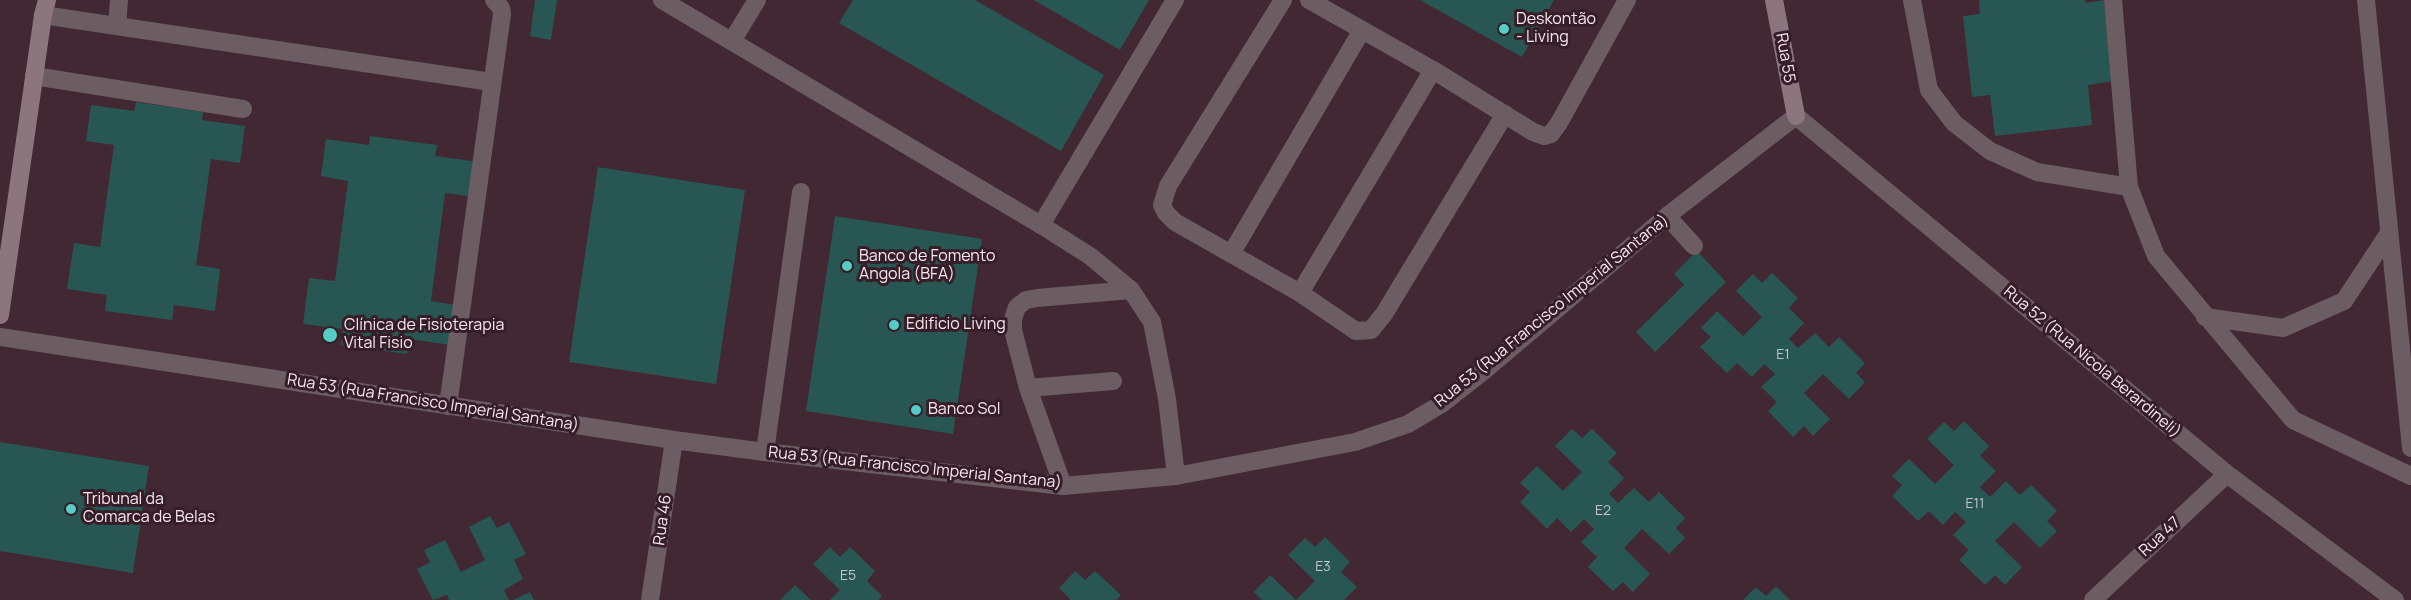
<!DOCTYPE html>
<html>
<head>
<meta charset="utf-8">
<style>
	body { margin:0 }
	canvas { display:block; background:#412832 }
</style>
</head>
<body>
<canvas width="2411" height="600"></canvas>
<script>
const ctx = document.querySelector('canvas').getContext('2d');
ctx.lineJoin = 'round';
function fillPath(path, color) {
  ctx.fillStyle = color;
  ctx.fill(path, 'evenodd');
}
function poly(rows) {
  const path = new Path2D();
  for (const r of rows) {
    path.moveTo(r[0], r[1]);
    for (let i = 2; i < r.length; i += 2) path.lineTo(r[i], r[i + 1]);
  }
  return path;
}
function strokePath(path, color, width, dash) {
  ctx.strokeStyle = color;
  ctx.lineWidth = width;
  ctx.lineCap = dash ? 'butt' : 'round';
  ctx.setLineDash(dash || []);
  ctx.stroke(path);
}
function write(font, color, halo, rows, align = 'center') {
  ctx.font = font + ' Manrope,sans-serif';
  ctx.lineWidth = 6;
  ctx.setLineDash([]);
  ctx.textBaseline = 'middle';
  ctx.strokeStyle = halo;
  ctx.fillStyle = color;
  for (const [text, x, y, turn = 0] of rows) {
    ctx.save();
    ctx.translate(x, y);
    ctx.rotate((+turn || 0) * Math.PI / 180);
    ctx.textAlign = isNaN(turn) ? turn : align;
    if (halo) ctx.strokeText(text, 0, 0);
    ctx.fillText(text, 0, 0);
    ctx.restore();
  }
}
fillPath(poly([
	[535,0,557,0,551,40,530,36],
	[853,0,975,0,1104,75,1061,151,839,23],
	[1034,0,1149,0,1120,50],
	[1420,0,1554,0,1522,57],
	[1979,0,2085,0,2085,3,2104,0,2113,81,2088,85,2092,125,1995,136,1990,95,1972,97,1963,16,1980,14],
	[136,102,203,112,202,120,245,126,240,163,211,159,196,265,220,269,215,311,174,305,172,320,105,311,107,295,67,289,74,243,100,247,114,145,86,141,91,105,134,111],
	[370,136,437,145,435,156,479,162,475,197,445,193,431,301,455,305,450,345,410,339,407,354,341,345,343,329,303,324,309,278,335,281,348,181,321,176,326,139,369,145],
	[598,167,745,190,716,384,569,362],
	[835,216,982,239,953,434,806,411],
	[1697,251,1726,282,1655,352,1636,332,1684,285,1674,274],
	[1772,273,1798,298,1789,308,1804,323,1789,339,1798,348,1815,333,1829,347,1839,337,1865,363,1856,373,1865,382,1849,399,1823,374,1804,393,1830,419,1813,436,1804,426,1793,437,1768,411,1777,402,1761,387,1775,374,1764,364,1752,377,1737,363,1727,373,1700,347,1711,337,1701,328,1717,311,1743,336,1762,317,1736,291,1753,274,1762,283],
	[1964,421,1989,446,1980,456,1996,471,1980,487,1990,497,2006,481,2020,495,2031,485,2057,511,2047,521,2057,531,2040,548,2014,522,1995,541,2022,567,2005,585,1995,575,1985,585,1959,560,1969,550,1953,535,1966,522,1955,512,1943,525,1929,511,1918,521,1892,496,1902,485,1892,476,1909,459,1935,484,1954,465,1927,439,1944,422,1954,431],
	[1572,429,1582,438,1592,429,1617,453,1608,462,1624,478,1609,494,1618,503,1634,488,1649,502,1659,492,1685,518,1676,528,1685,538,1669,554,1642,529,1624,548,1650,574,1633,592,1623,582,1613,591,1588,567,1597,557,1581,542,1594,529,1584,519,1571,532,1557,518,1547,529,1520,502,1530,492,1520,483,1537,466,1563,491,1582,472,1555,446],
	[0,442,149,466,133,573,0,551],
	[490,516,497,528,509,522,526,554,514,560,523,579,504,590,509,600,449,600,447,595,433,600,417,569,430,562,424,550,445,540,461,572,485,560,469,527],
	[1325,537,1350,562,1341,572,1357,587,1344,600,1296,600,1315,581,1288,555,1305,538,1315,547],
	[830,547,840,557,850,547,875,571,867,581,882,596,879,600,830,600,840,590,813,564],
	[1075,571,1085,580,1095,571,1121,595,1116,600,1071,600,1059,588],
	[1270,575,1296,600,1262,600,1254,592],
	[795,585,811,600,780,600],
	[1776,586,1790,600,1743,600,1756,587,1766,596],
	[530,592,534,600,513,600]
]), '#275653');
strokePath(poly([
	[1283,0,1168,186,1162,205,1166,213,1175,222,1300,293,1356,331,1371,330,1384,314,1505,114],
	[1309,0,1433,70,1533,132,1544,136,1551,134,1559,123,1627,0],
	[1912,0,1929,90,1954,123,1990,151,2037,172,2129,187],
	[2113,0,2129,187,2156,256,2293,420,2411,476],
	[2366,0,2411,448],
	[43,15,491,82],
	[117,26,119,0],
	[732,41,757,0],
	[34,76,243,109],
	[1667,216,1694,246],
	[1041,225,1175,0],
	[1231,254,1362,30],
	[1300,293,1433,70],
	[2205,317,2283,328,2344,301,2389,233],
	[1028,388,1113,381],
	[448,406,502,14,501,8,494,0],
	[765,452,801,192],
	[1063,486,1028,388,1013,330,1013,319,1017,307,1026,300,1037,298,1131,290]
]), '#6b5d62', 18);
strokePath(poly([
	[662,0,1041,225,1090,256,1131,290,1152,322,1167,399,1176,476],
	[0,337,674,440,765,452,1063,486,1176,476,1355,442,1408,424,1443,403,1485,370,1667,216,1796,116,2227,474,2395,600],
	[650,600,674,440],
	[2093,600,2227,474]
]), '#6b5d62', 18);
strokePath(poly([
	[1774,0,1796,116],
	[0,315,43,15,47,0]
]), '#8b767e', 18);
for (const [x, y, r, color] of [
	[1504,29,6,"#54cdc7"],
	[847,266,6,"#54cdc7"],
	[894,325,6,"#54cdc7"],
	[330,335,8,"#54cdc7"],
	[916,410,6,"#54cdc7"],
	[71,509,6,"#54cdc7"]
]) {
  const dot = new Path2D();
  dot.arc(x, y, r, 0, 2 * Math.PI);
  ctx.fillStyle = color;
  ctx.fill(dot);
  strokePath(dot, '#361e28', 2);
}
write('14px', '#c4c3c7', null, [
	["E1",1783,355],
	["E11",1975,504],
	["E2",1603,511],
	["E3",1323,567],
	["E5",848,576]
]);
write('16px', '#f8e7ee', '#361e28', [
	["Deskontão",1516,20],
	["- Living",1516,38],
	["Banco de Fomento",859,257],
	["Angola (BFA)",859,275],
	["Edificio Living",906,325],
	["Clínica de Fisioterapia",344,326],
	["Vital Fisio",344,344],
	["Banco Sol",928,410],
	["Tribunal da",83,500],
	["Comarca de Belas",83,518]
], 'left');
write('16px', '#f8e7ee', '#361e28', [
	["Rua 55",1785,58,80],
	["Rua 53 (Rua Francisco Imperial Santana)",1552,311,-39],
	["Rua 52 (Rua Nicola Berardineli)",2092,362,40],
	["Rua 53 (Rua Francisco Imperial Santana)",433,403,9],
	["Rua 53 (Rua Francisco Imperial Santana)",915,468,6],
	["Rua 46",663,520,-82],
	["Rua 47",2160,537,-43]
]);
</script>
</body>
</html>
